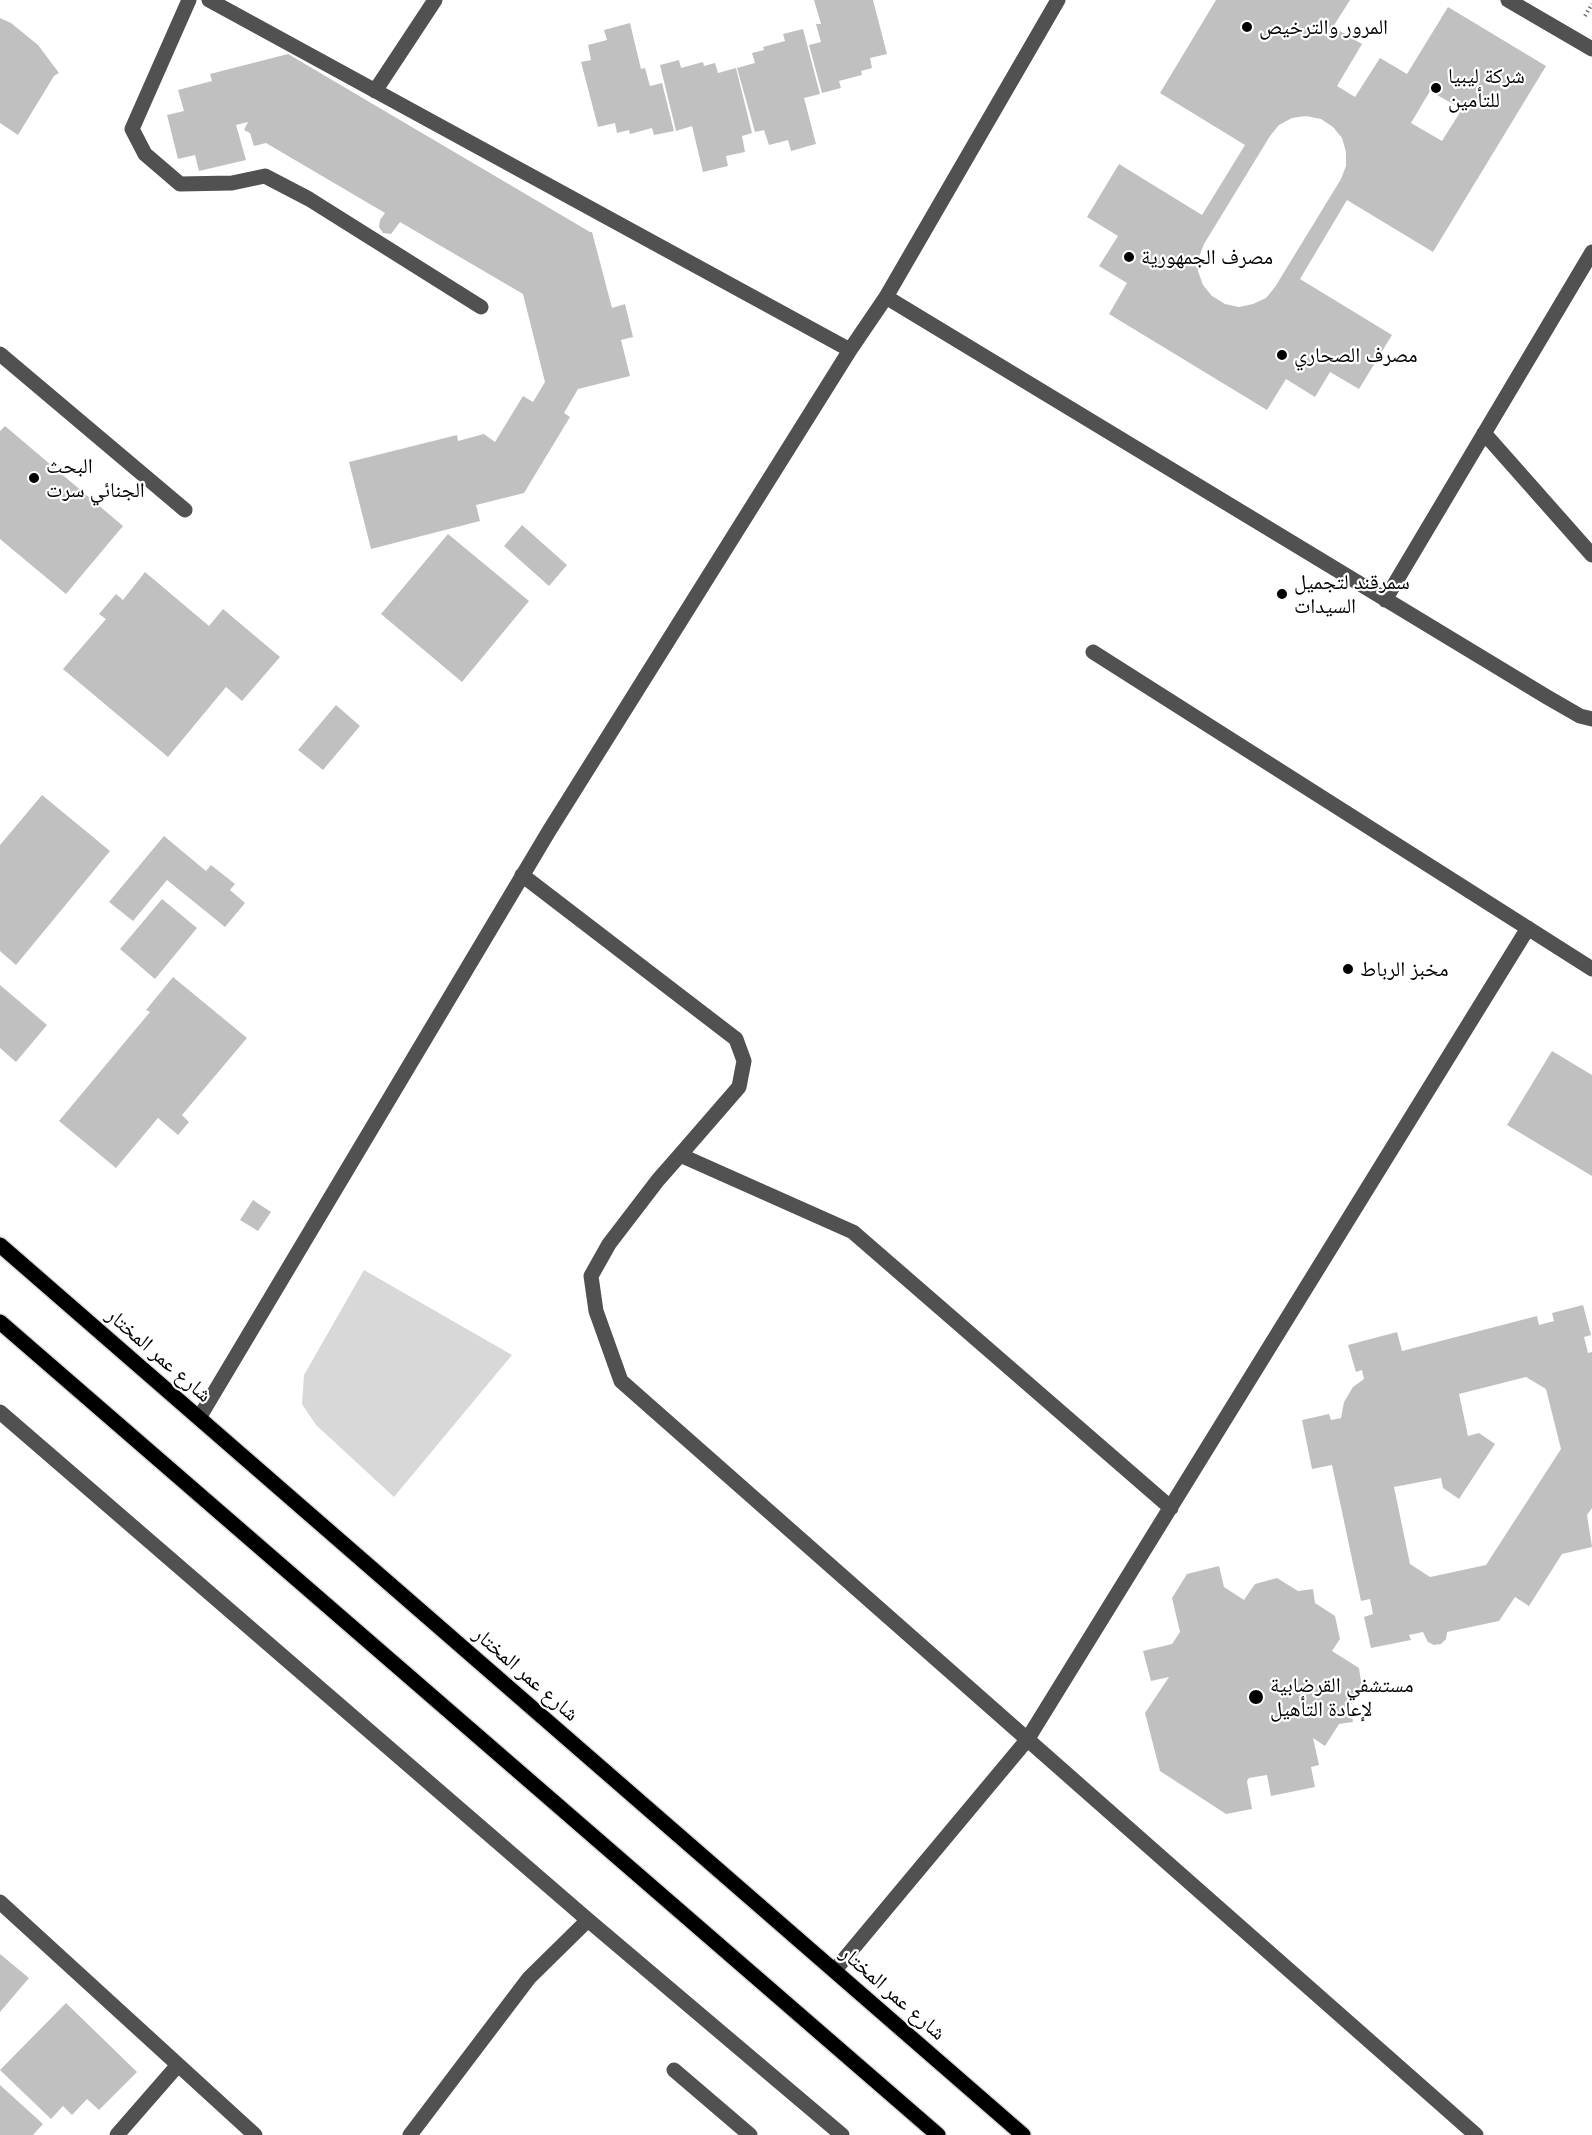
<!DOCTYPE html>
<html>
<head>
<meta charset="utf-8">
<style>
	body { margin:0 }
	canvas { display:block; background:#fff }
</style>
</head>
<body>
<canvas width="1592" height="2135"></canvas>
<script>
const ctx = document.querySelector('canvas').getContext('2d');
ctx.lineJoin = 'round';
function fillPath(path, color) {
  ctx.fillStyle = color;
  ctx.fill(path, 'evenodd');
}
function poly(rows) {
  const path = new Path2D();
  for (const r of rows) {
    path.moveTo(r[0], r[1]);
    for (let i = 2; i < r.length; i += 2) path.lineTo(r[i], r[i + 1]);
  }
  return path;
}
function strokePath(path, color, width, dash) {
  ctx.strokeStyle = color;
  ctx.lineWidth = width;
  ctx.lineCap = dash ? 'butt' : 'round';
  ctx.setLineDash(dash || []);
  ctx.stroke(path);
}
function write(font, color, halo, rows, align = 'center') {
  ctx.font = font + ' "Golos Text","Noto Naskh Arabic",sans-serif';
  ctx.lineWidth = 4.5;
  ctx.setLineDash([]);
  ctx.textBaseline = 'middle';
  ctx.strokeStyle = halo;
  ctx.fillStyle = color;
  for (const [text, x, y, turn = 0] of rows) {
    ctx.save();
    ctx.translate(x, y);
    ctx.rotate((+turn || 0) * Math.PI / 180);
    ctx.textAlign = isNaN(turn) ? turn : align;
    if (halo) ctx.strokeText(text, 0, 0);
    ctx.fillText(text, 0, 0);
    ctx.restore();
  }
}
fillPath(poly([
	[364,1270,512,1355,394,1497,316,1425,302,1404,304,1375]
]), '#d8d8d8');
fillPath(poly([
	[814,0,873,0,887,54,870,58,872,68,861,71,862,75,839,81,841,88,822,93,809,45,821,42,816,24,821,24],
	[1216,0,1350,0,1333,27,1362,44,1337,86,1355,97,1380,58,1407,74,1448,7,1546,66,1433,252,1347,200,1300,279,1392,335,1359,389,1330,372,1315,397,1286,379,1267,410,1109,314,1127,283,1099,266,1118,236,1087,217,1119,164,1202,215,1245,145,1160,93],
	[1430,91,1462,109,1442,141,1411,123],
	[1306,116,1321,119,1333,127,1342,138,1346,152,1346,166,1341,179,1275,287,1266,298,1253,304,1239,307,1225,304,1212,296,1203,285,1198,271,1199,257,1204,244,1270,136,1279,125,1292,118],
	[0,18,11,23,38,45,59,73,54,76,18,135,0,123],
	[630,23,641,69,645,68,650,86,662,83,674,131,654,135,652,128,630,134,629,130,617,133,615,123,598,127,581,62,591,60,588,45,607,40,604,30],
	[803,29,820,94,804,98,816,144,791,151,788,140,769,145,764,130,755,132,737,68,755,63,752,53,764,50,763,47,785,41,783,34],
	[288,54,590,232,592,232,612,308,625,304,633,337,621,340,630,376,578,389,564,413,570,417,524,493,476,505,480,521,371,549,349,462,457,435,458,441,484,434,495,442,523,396,533,402,545,382,523,294,400,222,391,234,383,233,379,227,380,220,385,213,266,143,254,146,250,133,244,130,248,122,236,125,246,160,199,171,195,155,178,159,167,115,184,111,178,90,212,81,210,74],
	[679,60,681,68,703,62,704,66,715,63,718,73,736,68,752,133,742,136,745,152,726,156,728,166,703,172,692,126,676,131,660,65],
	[5,426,123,526,66,594,0,539,0,431],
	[522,525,567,565,549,586,504,546],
	[448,534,529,601,462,682,381,614],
	[145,572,209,626,223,609,280,657,242,701,226,687,168,757,63,669,106,619,99,614,116,594,123,600],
	[336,705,360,726,323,770,298,750],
	[42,795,110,851,16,965,0,951,0,845],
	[164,836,206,871,211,865,235,884,230,890,245,903,225,927,167,880,133,921,109,902],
	[162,899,197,928,155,979,120,949],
	[173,977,247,1038,182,1115,189,1122,178,1135,158,1118,116,1168,59,1121,150,1012,146,1010],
	[0,985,47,1025,16,1062,0,1048],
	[1552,1051,1592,1075,1592,1176,1507,1125],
	[253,1200,271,1212,258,1231,240,1220],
	[1583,1305,1591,1335,1584,1337,1588,1353,1592,1352,1592,1508,1587,1515,1592,1547,1562,1554,1529,1606,1515,1597,1499,1621,1447,1632,1446,1639,1441,1644,1434,1645,1428,1642,1423,1632,1409,1635,1411,1640,1371,1648,1364,1617,1373,1614,1370,1599,1361,1601,1332,1465,1312,1469,1302,1420,1329,1414,1331,1420,1341,1418,1344,1402,1353,1387,1364,1379,1362,1370,1356,1372,1348,1345,1397,1332,1402,1351,1537,1316,1539,1325,1554,1321,1552,1313],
	[1526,1377,1546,1389,1561,1449,1486,1565,1430,1577,1410,1564,1394,1487,1441,1478,1443,1488,1459,1499,1495,1444,1479,1433,1468,1436,1459,1394],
	[1219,1566,1224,1587,1244,1600,1255,1584,1277,1578,1298,1591,1313,1589,1315,1603,1335,1616,1340,1639,1332,1651,1359,1668,1362,1688,1350,1706,1353,1722,1339,1724,1325,1746,1313,1738,1319,1765,1311,1767,1315,1787,1271,1796,1267,1775,1249,1778,1247,1781,1252,1809,1226,1814,1160,1771,1145,1713,1169,1677,1151,1681,1143,1651,1172,1644,1180,1632,1172,1598,1187,1574],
	[0,1954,29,1978,0,2012],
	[66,2003,137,2072,99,2110,87,2099,72,2115,63,2106,51,2119,0,2070],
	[0,2085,43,2124,33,2135,0,2135]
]), '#c0c0c0');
const major = poly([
	[0,1245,1023,2135],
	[0,1322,938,2135]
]);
strokePath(major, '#dbdbdb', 18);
strokePath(poly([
	[1585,16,1592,4]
]), '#737373', 4, [1.5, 3]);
strokePath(poly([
	[189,0,132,129,145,154,180,184,232,183,265,176,309,199,481,307],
	[209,0,850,350],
	[1508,0,1592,49],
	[375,91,435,0],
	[886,297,1547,697,1580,716,1592,719],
	[0,354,185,510],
	[1484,433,1592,555],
	[1385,600,1592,252],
	[1093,652,1592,969],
	[522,875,736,1039,744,1061,739,1087,680,1155],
	[0,1412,588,1920,842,2135],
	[199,1418,549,831,850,350,886,297,1058,0],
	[1171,1508,853,1232,680,1155,658,1180,609,1244,591,1276,596,1311,621,1381,1476,2135],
	[0,1902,255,2135],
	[835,1970,1027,1740,1528,928],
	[674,2070,750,2135],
	[117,2135,178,2065],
	[410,2135,529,1978,588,1920]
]), '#515151', 15);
strokePath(major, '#000', 15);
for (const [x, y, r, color] of [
	[1247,27,6,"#000"],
	[1436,88,6,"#000"],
	[1129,257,6,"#000"],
	[1282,355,6,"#000"],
	[34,478,6,"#000"],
	[1282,594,6,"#000"],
	[1348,969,6,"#000"],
	[1256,1697,8,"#000"]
]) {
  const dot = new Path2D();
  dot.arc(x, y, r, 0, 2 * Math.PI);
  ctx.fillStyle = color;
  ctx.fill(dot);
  strokePath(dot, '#fff', 2);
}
write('21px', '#000', '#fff', [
	["المرور والترخيص",1259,27],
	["شركة ليبيا",1448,76],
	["للتأمين",1448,100],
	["مصرف الجمهورية",1141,257],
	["مصرف الصحاري",1294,355],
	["البحث",46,466],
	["الجنائي سرت",46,490],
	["سمرقند لتجميل",1294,582],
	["السيدات",1294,606],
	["مخبز الرباط",1360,969],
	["مستشفي القرضابية",1270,1685],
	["لإعادة التأهيل",1270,1709]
], 'left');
write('21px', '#000', '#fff', [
	["شارع عمر المختار",159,1355,41],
	["شارع عمر المختار",526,1674,41],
	["شارع عمر المختار",893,1993,41]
]);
</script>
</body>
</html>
